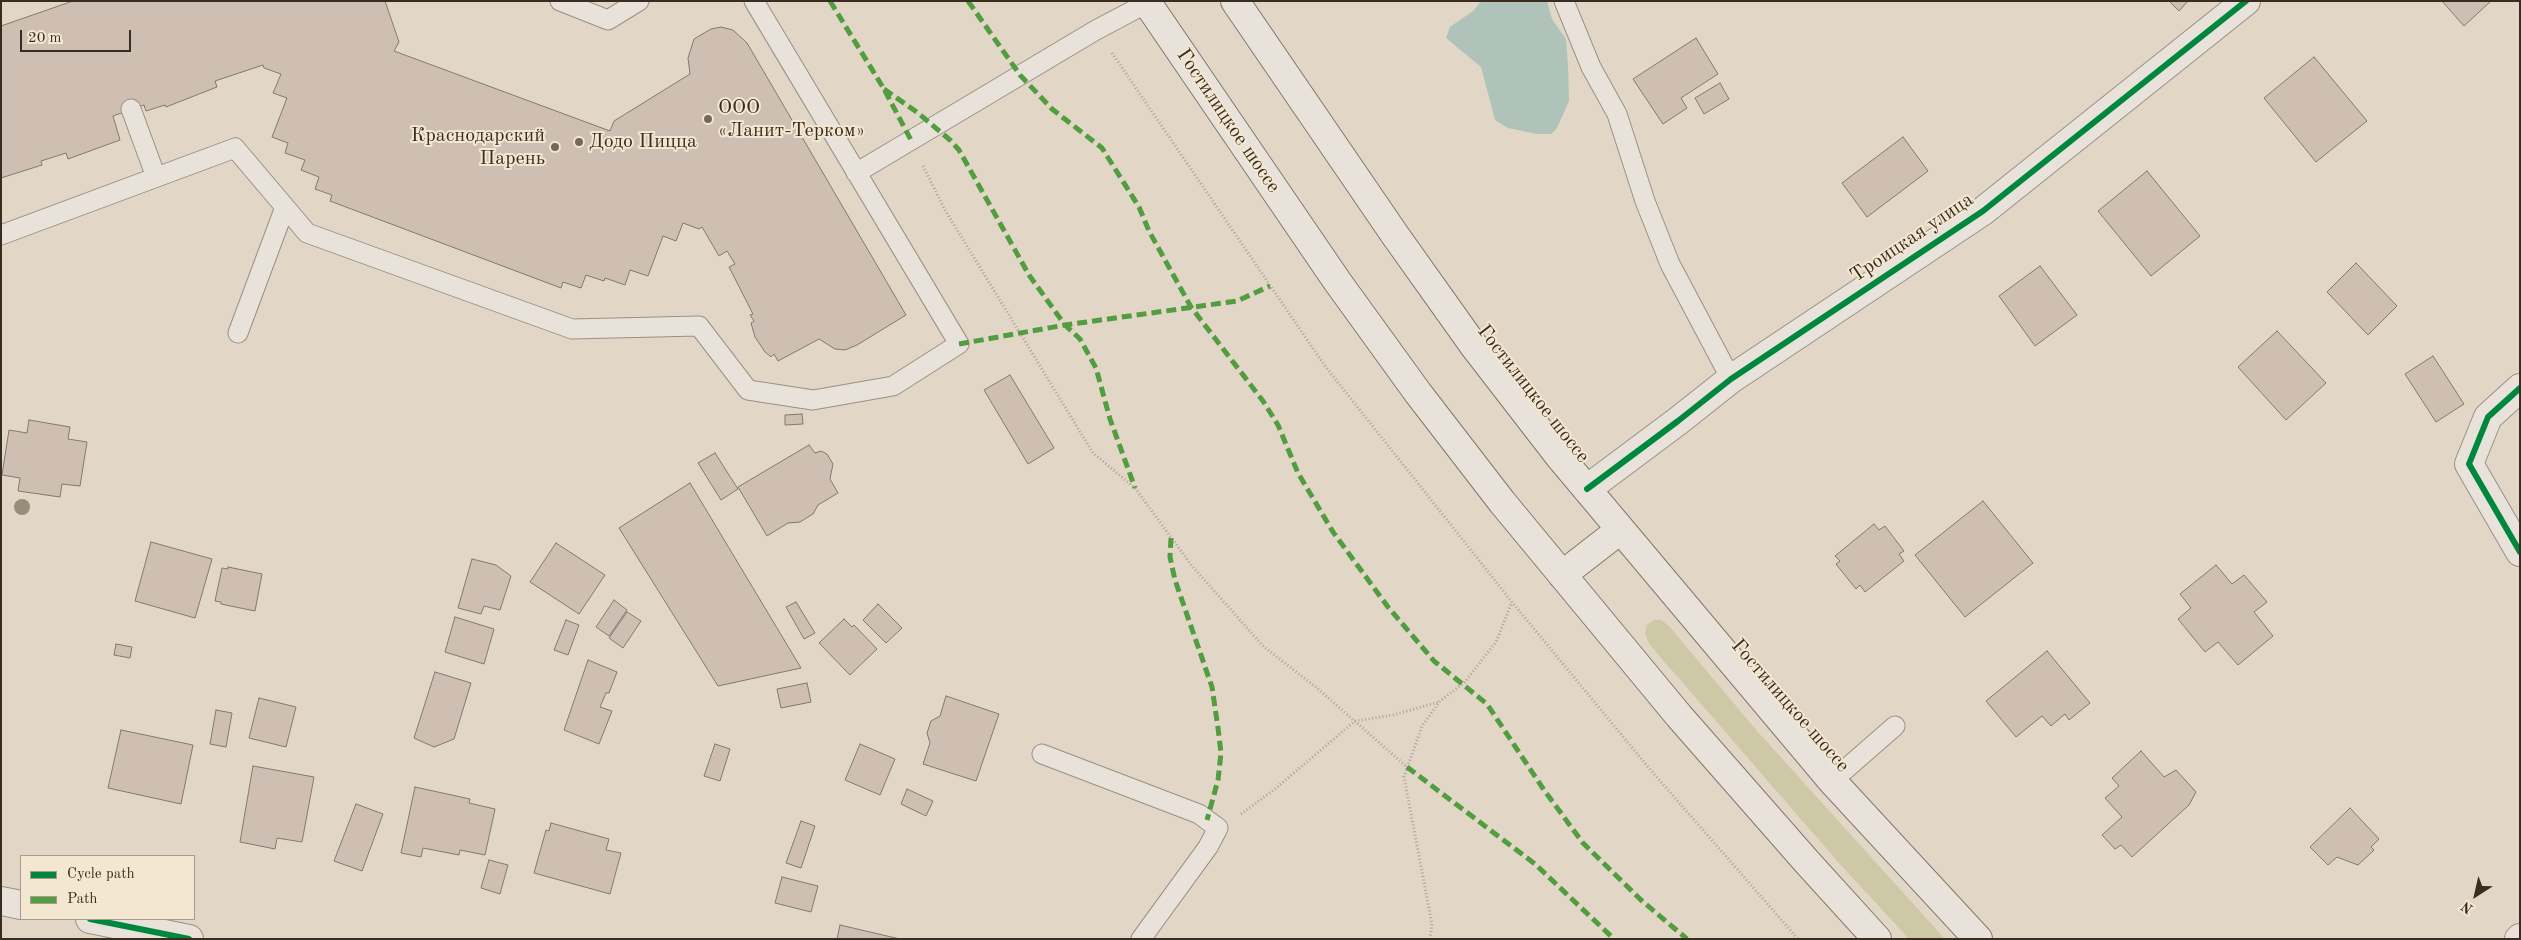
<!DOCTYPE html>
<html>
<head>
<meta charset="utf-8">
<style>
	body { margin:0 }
	#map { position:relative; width:2521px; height:940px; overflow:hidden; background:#e2d7c6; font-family:"Old Standard TT",serif }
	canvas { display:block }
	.frame { position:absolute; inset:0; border:2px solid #392c20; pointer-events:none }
	.legend { position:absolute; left:20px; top:855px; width:175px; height:65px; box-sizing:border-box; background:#f4e7d2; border:1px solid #a99c8b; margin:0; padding:6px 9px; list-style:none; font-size:15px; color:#392c20 }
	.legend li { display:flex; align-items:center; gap:10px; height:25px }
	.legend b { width:25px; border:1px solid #a99c8b }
	.north { position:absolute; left:2451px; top:870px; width:50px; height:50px; -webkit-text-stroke:4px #f4e7d2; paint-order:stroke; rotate:215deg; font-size:14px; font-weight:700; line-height:20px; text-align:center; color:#392c20 }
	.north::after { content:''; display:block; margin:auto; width:18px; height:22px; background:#392c20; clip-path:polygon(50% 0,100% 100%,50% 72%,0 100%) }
	.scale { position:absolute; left:20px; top:30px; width:111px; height:22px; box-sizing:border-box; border:2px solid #392c20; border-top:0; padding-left:6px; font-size:15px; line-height:18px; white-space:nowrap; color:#392c20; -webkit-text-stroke:4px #f4e7d2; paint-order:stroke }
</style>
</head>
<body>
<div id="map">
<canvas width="2521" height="940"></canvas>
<div class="frame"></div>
<ul class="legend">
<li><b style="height:6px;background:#00873e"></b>Cycle path</li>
<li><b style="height:6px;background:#529d3f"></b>Path</li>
</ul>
<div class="north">N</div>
<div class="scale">20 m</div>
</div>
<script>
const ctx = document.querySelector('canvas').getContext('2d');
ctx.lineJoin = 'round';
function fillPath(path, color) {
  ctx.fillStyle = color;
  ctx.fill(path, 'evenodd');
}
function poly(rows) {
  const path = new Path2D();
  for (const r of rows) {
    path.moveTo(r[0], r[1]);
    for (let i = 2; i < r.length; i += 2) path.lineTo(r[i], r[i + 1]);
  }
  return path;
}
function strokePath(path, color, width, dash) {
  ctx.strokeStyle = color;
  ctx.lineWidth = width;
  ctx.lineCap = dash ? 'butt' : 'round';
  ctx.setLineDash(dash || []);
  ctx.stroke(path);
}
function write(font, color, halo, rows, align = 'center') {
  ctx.font = font + ' "Old Standard TT",serif';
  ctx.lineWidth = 4;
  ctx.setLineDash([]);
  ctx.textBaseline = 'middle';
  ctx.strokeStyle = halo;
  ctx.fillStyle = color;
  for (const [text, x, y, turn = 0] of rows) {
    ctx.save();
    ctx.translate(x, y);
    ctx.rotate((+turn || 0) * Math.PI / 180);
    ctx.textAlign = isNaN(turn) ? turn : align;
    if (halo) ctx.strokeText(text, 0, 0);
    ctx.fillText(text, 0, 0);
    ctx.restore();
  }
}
fillPath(poly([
	[1654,620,1661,620,1669,626,1758,732,1945,939,1909,939,1838,862,1650,645,1645,634,1647,625]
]), '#cdc9a7');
fillPath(poly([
	[1481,1,1547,1,1552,19,1566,39,1568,64,1569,101,1557,128,1551,134,1537,134,1508,128,1495,120,1481,67,1446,38,1450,27,1473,11]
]), '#b0c3ba');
const building = poly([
	[73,1,385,1,399,42,394,51,610,131,614,121,690,74,688,58,694,39,711,29,721,27,733,30,747,43,906,315,857,345,845,350,835,349,819,339,778,361,774,354,771,357,765,352,755,337,751,323,754,321,750,315,753,314,729,267,735,264,727,251,719,256,702,227,699,229,683,223,676,241,663,236,648,276,630,270,625,285,605,278,604,281,586,275,581,288,563,282,561,288,330,201,332,195,315,189,319,177,301,170,305,160,285,153,288,143,272,137,287,98,273,93,281,74,264,68,263,65,215,81,217,87,166,107,165,105,146,111,144,105,113,116,120,140,68,159,66,153,41,161,42,165,1,178,1,26,73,1],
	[2169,1,2188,1,2179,11,2169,1],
	[2442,1,2491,1,2464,26,2442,1],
	[1696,38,1718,74,1681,98,1687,108,1663,124,1633,79,1696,38],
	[2314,57,2367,121,2316,162,2264,98,2314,57],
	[1720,83,1729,99,1704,114,1695,98,1720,83],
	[1903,137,1928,171,1867,217,1842,183,1903,137],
	[2147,171,2200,236,2151,276,2098,211,2147,171],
	[2356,263,2397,306,2368,335,2327,292,2356,263],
	[2040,266,2077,315,2035,346,1999,296,2040,266],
	[2277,331,2326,383,2286,420,2238,367,2277,331],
	[2433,356,2464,404,2436,422,2405,374,2433,356],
	[1010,375,1054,448,1028,464,984,390,1010,375],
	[802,414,803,424,785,425,785,415,802,414],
	[29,420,70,427,68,439,87,442,80,486,62,484,60,497,18,491,20,478,2,475,9,430,27,433,29,420],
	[809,445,815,453,821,451,827,454,833,464,830,479,838,493,818,505,813,514,800,522,788,523,767,536,738,487,809,445],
	[715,453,738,489,721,500,698,463,715,453],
	[690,483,801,668,718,686,619,528,690,483],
	[1983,501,2033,563,1965,617,1915,555,1983,501],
	[1874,524,1879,530,1885,526,1904,551,1899,554,1904,561,1865,592,1860,585,1856,589,1836,564,1840,561,1835,556,1874,524],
	[151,542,212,559,195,618,135,601,151,542],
	[556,543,605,575,579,614,530,582,556,543],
	[472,559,496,565,511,576,500,610,484,606,481,614,458,608,472,559],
	[2216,565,2232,584,2244,575,2267,602,2254,612,2273,636,2238,665,2218,642,2205,652,2178,619,2191,608,2180,594,2216,565],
	[228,567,262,574,255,611,221,604,221,602,215,601,222,568,228,569,228,567],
	[614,600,627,610,609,636,596,627,614,600],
	[796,602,815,633,804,639,786,607,796,602],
	[878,604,902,628,886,643,863,620,878,604],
	[627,612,641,621,623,648,609,638,627,612],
	[455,617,494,629,484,664,445,652,455,617],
	[844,619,852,627,854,625,877,649,850,675,819,643,844,619],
	[566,620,579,625,568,655,554,650,566,620],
	[116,644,132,647,130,658,114,655,116,644],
	[2047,651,2090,703,2069,720,2065,714,2051,726,2042,716,2016,737,1986,701,2047,651],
	[588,660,617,672,609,693,606,693,600,707,612,711,599,744,564,730,588,660],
	[435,672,471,683,454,739,434,747,414,738,435,672],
	[807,683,811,702,781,708,777,689,807,683],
	[946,696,999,714,976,781,923,764,930,743,927,733,931,721,940,716,946,696],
	[259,698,296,707,286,747,249,738,259,698],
	[216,710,232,713,226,747,210,744,216,710],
	[121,730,193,745,181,804,108,788,121,730],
	[715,744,730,749,720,781,704,776,715,744],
	[860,744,895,759,880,795,845,780,860,744],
	[2141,751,2164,777,2176,770,2196,792,2189,805,2132,857,2121,845,2115,849,2102,835,2122,817,2105,798,2119,786,2112,778,2141,751],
	[253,766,314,777,302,842,277,838,275,849,240,842,253,766],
	[415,787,470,799,469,803,495,809,485,855,460,850,459,855,423,848,421,857,401,853,415,787],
	[907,789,933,801,926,816,901,804,907,789],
	[356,804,383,814,362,871,334,861,356,804],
	[2350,808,2379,839,2371,847,2374,850,2358,865,2337,857,2328,865,2310,847,2350,808],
	[801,821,815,826,801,868,786,863,801,821],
	[551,823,609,839,606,850,621,853,610,894,534,873,546,830,549,831,551,823],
	[489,860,508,865,500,894,481,888,489,860],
	[782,877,818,886,811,912,775,903,782,877],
	[840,925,900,939,837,939,840,925]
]);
fillPath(building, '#cfbfb3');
strokePath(building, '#81796f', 1);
const lane = poly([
	[560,1,608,20,639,1],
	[1564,1,1591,67,1617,114,1645,201,1670,264,1731,379],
	[131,109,156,177],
	[856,173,1096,30,1147,3],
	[1,235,235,148,307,233,572,329,699,326,748,390,813,400,893,386,959,344,754,1],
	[238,333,285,207],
	[1042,754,1199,814,1218,828,1208,847,1141,939],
	[1832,781,1895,726]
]);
const street = poly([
	[2520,388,2488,417,2469,464,2520,552],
	[1587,489,1678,421,1731,379,1983,211,2246,1],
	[1,901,21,905],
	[90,919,189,939],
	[2519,939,2520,938]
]);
const secondary = poly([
	[1146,1,1337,281,1418,393,1502,502,1679,716,1807,862,1877,939],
	[1235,1,1395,235,1474,346,1559,456,1832,781,1978,939],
	[1562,575,1620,530]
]);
strokePath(lane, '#989185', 21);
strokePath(street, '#989185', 30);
strokePath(secondary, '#81796f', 30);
strokePath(poly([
	[1112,53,1325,366,1512,602,1648,767,1798,939],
	[923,166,945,210,1093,453,1135,488,1192,566,1264,647,1317,688,1407,767],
	[1241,814,1275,789,1355,721,1393,715,1439,702],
	[1430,939,1432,924,1404,777,1422,726,1440,701,1464,683,1496,642,1512,602]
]), '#a9a49c', 3, [1, 2.5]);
strokePath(lane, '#e8e2da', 19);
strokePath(street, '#e8e2da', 28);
strokePath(secondary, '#e8e2da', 28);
strokePath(poly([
	[830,1,884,89,911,140],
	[968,1,1020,75,1052,109,1102,148,1139,207,1149,231,1191,307,1263,401,1278,425,1298,473,1333,532,1388,607,1434,661,1487,704,1544,790,1583,843,1641,900,1687,939],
	[884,89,918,113,950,140,959,150,1029,275,1065,325,1080,339,1096,368,1110,419,1135,488],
	[959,344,1065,325,1237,301,1270,286],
	[1171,538,1170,557,1175,580,1212,687,1218,728,1221,753,1218,780,1207,820],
	[1407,767,1535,864,1614,939]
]), '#529d3f', 5, [10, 5]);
strokePath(poly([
	[2520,388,2488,417,2469,464,2520,552],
	[1587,489,1678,421,1731,379,1983,211,2246,1],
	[90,919,189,939]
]), '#00873e', 6);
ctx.fillStyle = '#978d7a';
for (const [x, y] of [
	[22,507]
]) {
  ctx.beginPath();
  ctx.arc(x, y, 8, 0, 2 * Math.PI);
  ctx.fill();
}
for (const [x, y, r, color] of [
	[708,119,5,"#74685a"],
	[579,142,5,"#74685a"],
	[555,147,5,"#74685a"]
]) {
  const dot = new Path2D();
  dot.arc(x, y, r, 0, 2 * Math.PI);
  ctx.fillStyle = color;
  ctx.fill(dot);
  strokePath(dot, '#f4e7d2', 2);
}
write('20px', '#392c20', '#f4e7d2', [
	["ООО",718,108],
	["«Ланит-Терком»",718,131],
	["Краснодарский",545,136,"right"],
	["Парень",545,159,"right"],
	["Додо Пицца",589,142]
], 'left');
write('20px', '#392c20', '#f4e7d2', [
	["Гостилицкое шоссе",1228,121,56],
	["Троицкая улица",1912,238,-34],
	["Гостилицкое шоссе",1533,394,52],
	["Гостилицкое шоссе",1790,706,49]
]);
</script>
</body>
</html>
